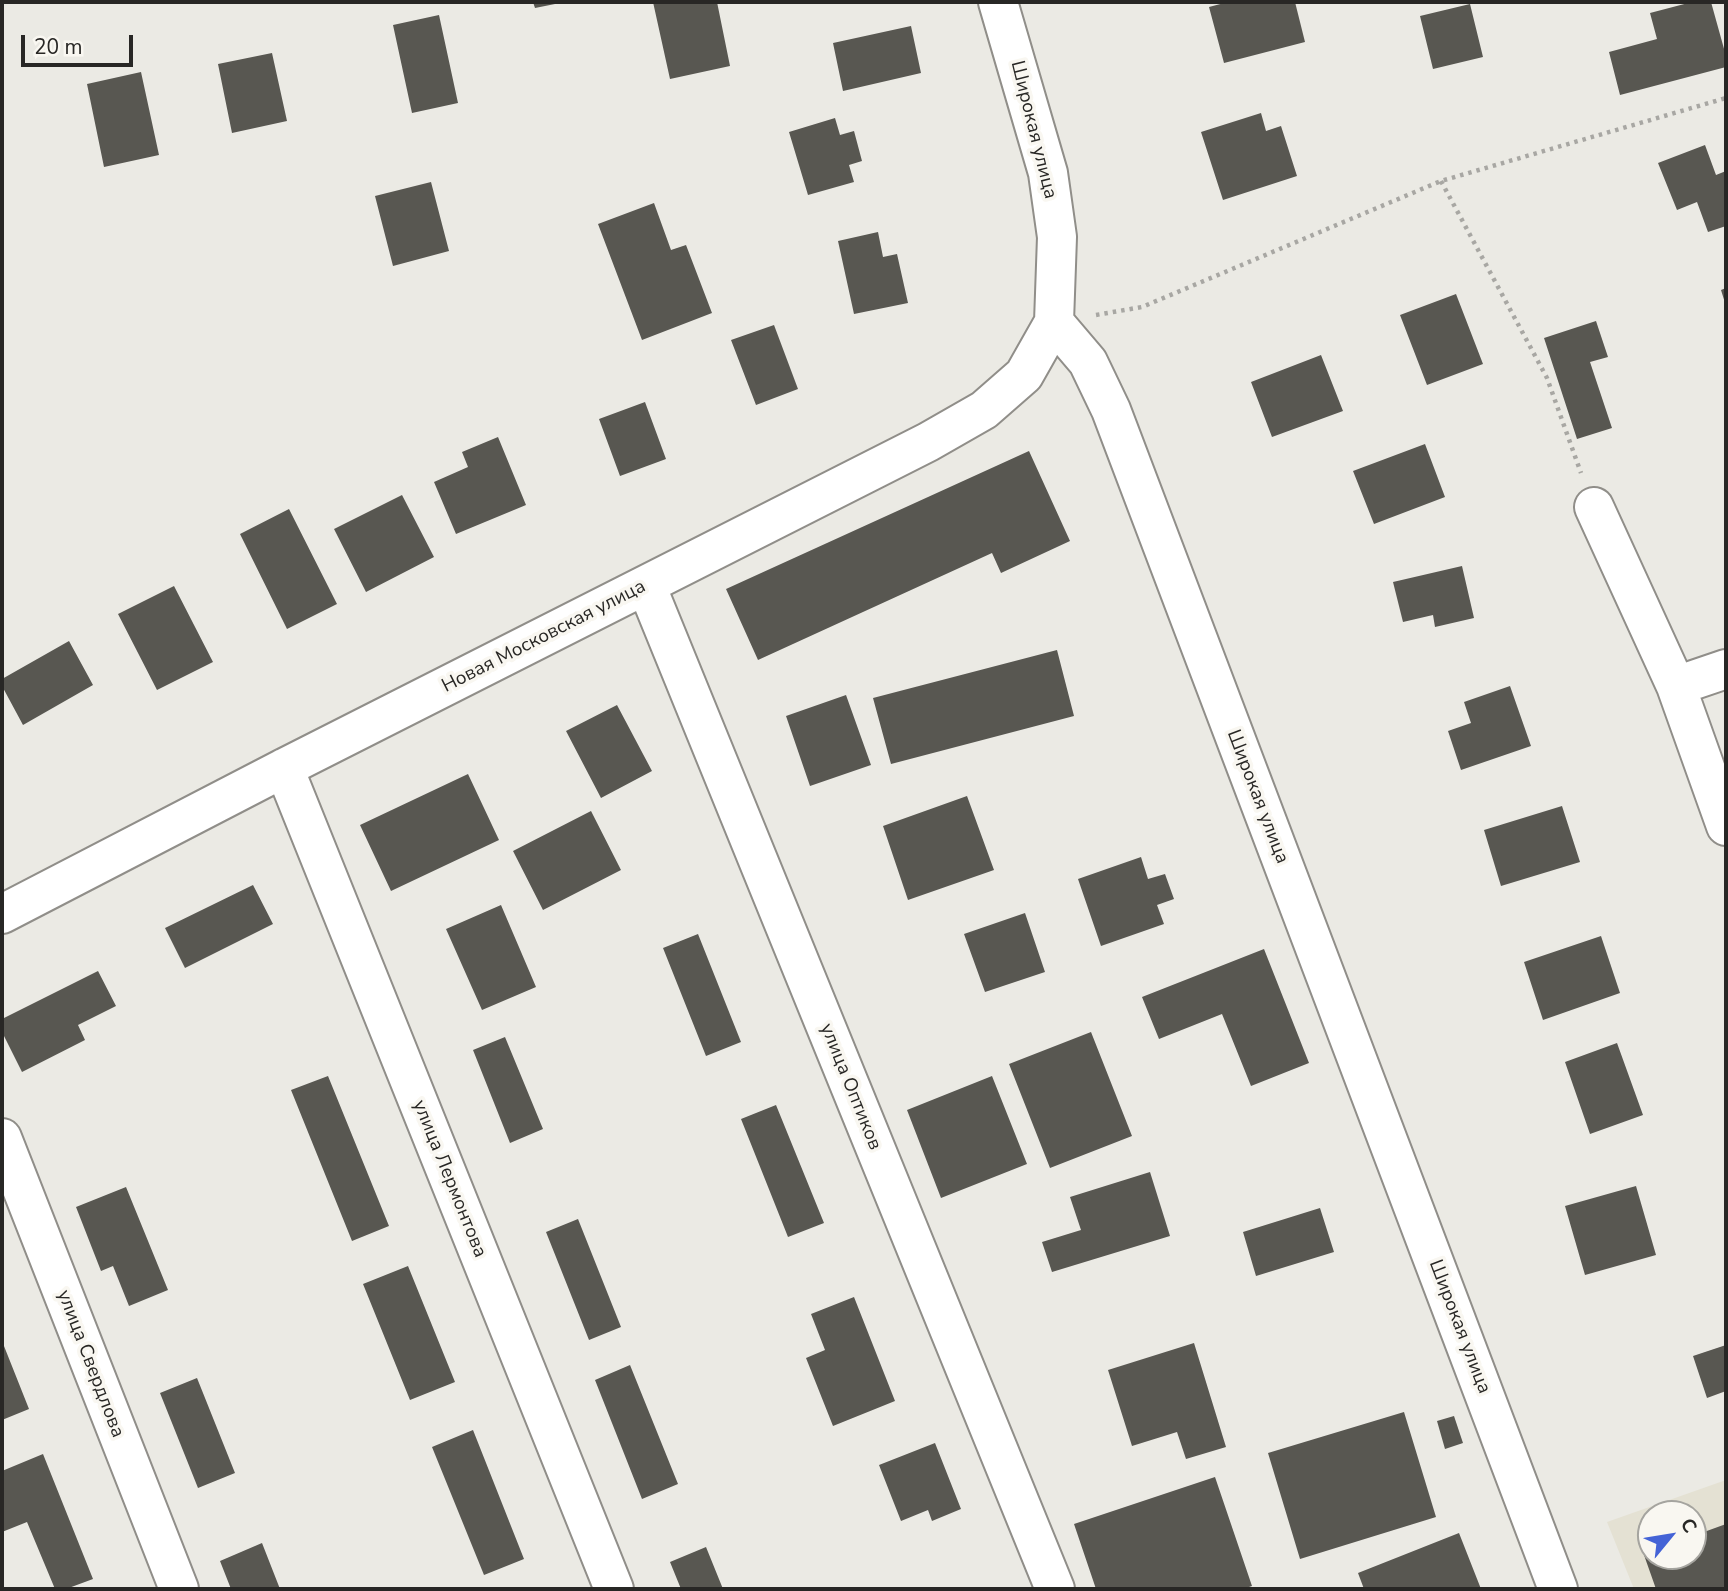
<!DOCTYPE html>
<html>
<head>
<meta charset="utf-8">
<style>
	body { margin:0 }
	#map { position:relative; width:1728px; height:1591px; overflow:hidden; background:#ebeae4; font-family:"Nunito Sans",sans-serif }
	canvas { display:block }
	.frame { position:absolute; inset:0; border:4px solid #282725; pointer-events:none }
	.north { position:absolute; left:1637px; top:1500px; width:70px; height:70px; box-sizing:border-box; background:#f9f7f1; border:2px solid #a5a49f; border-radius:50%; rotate:60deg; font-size:19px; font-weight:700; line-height:28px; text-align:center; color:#282725 }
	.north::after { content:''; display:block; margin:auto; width:24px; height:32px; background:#4463d6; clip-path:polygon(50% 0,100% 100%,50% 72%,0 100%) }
	.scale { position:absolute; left:21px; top:35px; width:112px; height:32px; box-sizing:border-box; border:4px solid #282725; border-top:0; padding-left:9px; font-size:21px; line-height:24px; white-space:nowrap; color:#282725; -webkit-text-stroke:5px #f9f7f1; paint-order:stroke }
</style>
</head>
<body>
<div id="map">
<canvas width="1728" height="1591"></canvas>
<div class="frame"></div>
<div class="north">С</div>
<div class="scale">20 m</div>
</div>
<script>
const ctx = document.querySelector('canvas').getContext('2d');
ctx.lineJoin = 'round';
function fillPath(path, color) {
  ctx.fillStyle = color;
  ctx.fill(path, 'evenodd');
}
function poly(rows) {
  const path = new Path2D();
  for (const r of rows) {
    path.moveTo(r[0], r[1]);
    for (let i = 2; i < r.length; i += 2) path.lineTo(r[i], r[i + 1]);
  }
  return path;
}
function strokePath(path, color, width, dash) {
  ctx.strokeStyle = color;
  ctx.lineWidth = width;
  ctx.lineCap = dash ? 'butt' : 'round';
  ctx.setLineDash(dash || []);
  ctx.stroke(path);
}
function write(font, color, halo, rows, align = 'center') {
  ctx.font = font + ' "Nunito Sans",sans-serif';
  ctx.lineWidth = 7;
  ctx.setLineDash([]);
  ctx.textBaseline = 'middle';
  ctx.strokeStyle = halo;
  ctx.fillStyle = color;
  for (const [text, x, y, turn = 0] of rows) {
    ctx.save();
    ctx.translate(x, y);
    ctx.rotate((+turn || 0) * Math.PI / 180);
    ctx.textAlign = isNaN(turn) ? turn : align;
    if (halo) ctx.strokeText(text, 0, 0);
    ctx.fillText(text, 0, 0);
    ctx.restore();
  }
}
fillPath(poly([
	[1726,1480,1726,1589,1634,1589,1607,1522],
	[1651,1514,1693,1514,1693,1556,1651,1556]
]), '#e4e1d3');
fillPath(poly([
	[533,2,560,2,560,3,535,8],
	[653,2,717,2,730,66,670,79],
	[1228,2,1295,2,1305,42,1224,63,1209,7],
	[1692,2,1711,2,1726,56,1726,67,1620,95,1609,52,1657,39,1650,13],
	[1470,4,1483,57,1433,69,1420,16],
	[439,15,458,103,412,113,393,25],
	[911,26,921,73,843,91,833,43],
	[272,53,287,121,232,133,218,64],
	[141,72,159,155,104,167,87,84],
	[1261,113,1266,131,1281,126,1297,176,1223,200,1201,132],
	[835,118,840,135,854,131,862,161,849,165,854,182,808,195,789,132],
	[1705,145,1716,175,1726,171,1726,226,1708,232,1697,202,1677,210,1658,163],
	[431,182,449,251,393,266,375,196],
	[654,203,671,250,686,245,712,313,642,340,598,224],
	[878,232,883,257,897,254,908,303,854,314,838,241],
	[1726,288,1726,306,1721,290],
	[1456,294,1483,364,1427,385,1400,315],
	[1596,321,1608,357,1590,362,1612,428,1577,439,1544,338],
	[774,325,798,389,756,405,731,340],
	[1321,355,1343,411,1272,437,1251,382],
	[645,402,666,459,620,476,599,419],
	[498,437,526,505,456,534,434,482,468,467,462,452],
	[1425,444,1445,497,1374,524,1353,471],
	[1029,451,1070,541,1001,573,992,553,758,660,726,589],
	[402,495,434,557,366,592,334,529],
	[289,509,337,604,287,629,240,534],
	[1462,566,1474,618,1435,627,1433,615,1403,622,1393,582],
	[174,586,213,662,157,690,118,614],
	[69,641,93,685,23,725,2,686,2,679],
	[1057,650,1074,716,891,764,873,698],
	[1510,686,1531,746,1461,770,1448,731,1471,723,1464,702],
	[846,695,871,765,810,786,786,716],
	[617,705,652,771,601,798,566,731],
	[468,774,499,840,391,891,360,825],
	[967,796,994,870,908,900,883,826],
	[1562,806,1580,862,1501,886,1484,830],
	[591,811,621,870,543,910,513,851],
	[1141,857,1148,879,1165,874,1174,899,1157,905,1164,924,1101,946,1078,879],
	[253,885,273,924,185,968,165,928],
	[501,905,536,987,482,1010,446,929],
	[1025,913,1045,972,985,992,964,934],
	[698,934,741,1042,706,1056,663,948],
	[1601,936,1620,993,1543,1020,1524,962],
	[1264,949,1309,1063,1251,1086,1222,1014,1159,1039,1142,997],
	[98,971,116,1006,78,1025,85,1040,22,1072,2,1032,2,1019],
	[1091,1032,1132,1136,1050,1168,1009,1064],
	[505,1037,543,1129,510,1143,473,1050],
	[1617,1043,1643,1115,1590,1134,1565,1062],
	[328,1076,389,1226,352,1241,291,1090],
	[992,1076,1027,1164,941,1198,907,1110],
	[776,1105,824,1223,788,1237,741,1119],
	[1150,1172,1170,1236,1052,1272,1042,1242,1081,1230,1070,1197],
	[1636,1186,1656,1255,1585,1275,1565,1206],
	[126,1187,168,1290,129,1306,113,1266,101,1271,76,1207],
	[1320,1208,1334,1252,1256,1276,1243,1232],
	[578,1219,621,1327,589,1340,546,1232],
	[408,1266,455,1382,410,1400,363,1284],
	[854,1297,895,1401,833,1426,806,1358,825,1350,811,1314],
	[2,1341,29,1409,2,1420],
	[1194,1343,1226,1447,1186,1459,1177,1432,1132,1446,1108,1370],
	[1726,1345,1726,1391,1707,1398,1693,1356],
	[630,1365,678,1484,642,1499,595,1380],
	[197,1378,235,1473,198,1488,160,1393],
	[1404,1412,1436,1517,1300,1559,1268,1453],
	[1454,1416,1463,1443,1445,1449,1437,1421],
	[473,1430,524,1559,484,1575,432,1447],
	[935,1443,961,1509,932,1521,928,1510,901,1521,879,1465],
	[43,1454,93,1579,66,1589,55,1589,27,1522,2,1532,2,1471],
	[1215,1477,1252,1586,1243,1589,1096,1589,1074,1524],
	[1726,1524,1726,1589,1656,1589,1644,1555,1651,1552,1651,1556,1693,1556,1693,1536],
	[1459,1533,1481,1589,1364,1589,1358,1573],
	[262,1543,280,1589,231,1589,220,1561],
	[706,1547,723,1589,681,1589,670,1562]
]), '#585751');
const minor = poly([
	[998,2,1048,173,1057,237,1054,322,1088,362,1111,410,1558,1589],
	[1594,507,1676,686,1726,826],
	[646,585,1055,1589],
	[1676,686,1726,669],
	[284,768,614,1589],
	[2,914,284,768,928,442,984,410,1024,375,1054,322],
	[2,1138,179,1589]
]);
strokePath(minor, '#908e89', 42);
strokePath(poly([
	[1441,181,1547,378,1581,473],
	[1096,315,1142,307,1441,181,1726,98]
]), '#a8a7a3', 4.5, [3.5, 5]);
strokePath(minor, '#fff', 38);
write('19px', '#282725', '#f9f7f1', [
	["Широкая улица",1033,130,76],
	["Новая Московская улица",544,637,-27],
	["Широкая улица",1257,797,69],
	["улица Оптиков",850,1087,68],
	["улица Лермонтова",449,1179,68],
	["Широкая улица",1459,1327,69],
	["улица Свердлова",90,1364,69]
]);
</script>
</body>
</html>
